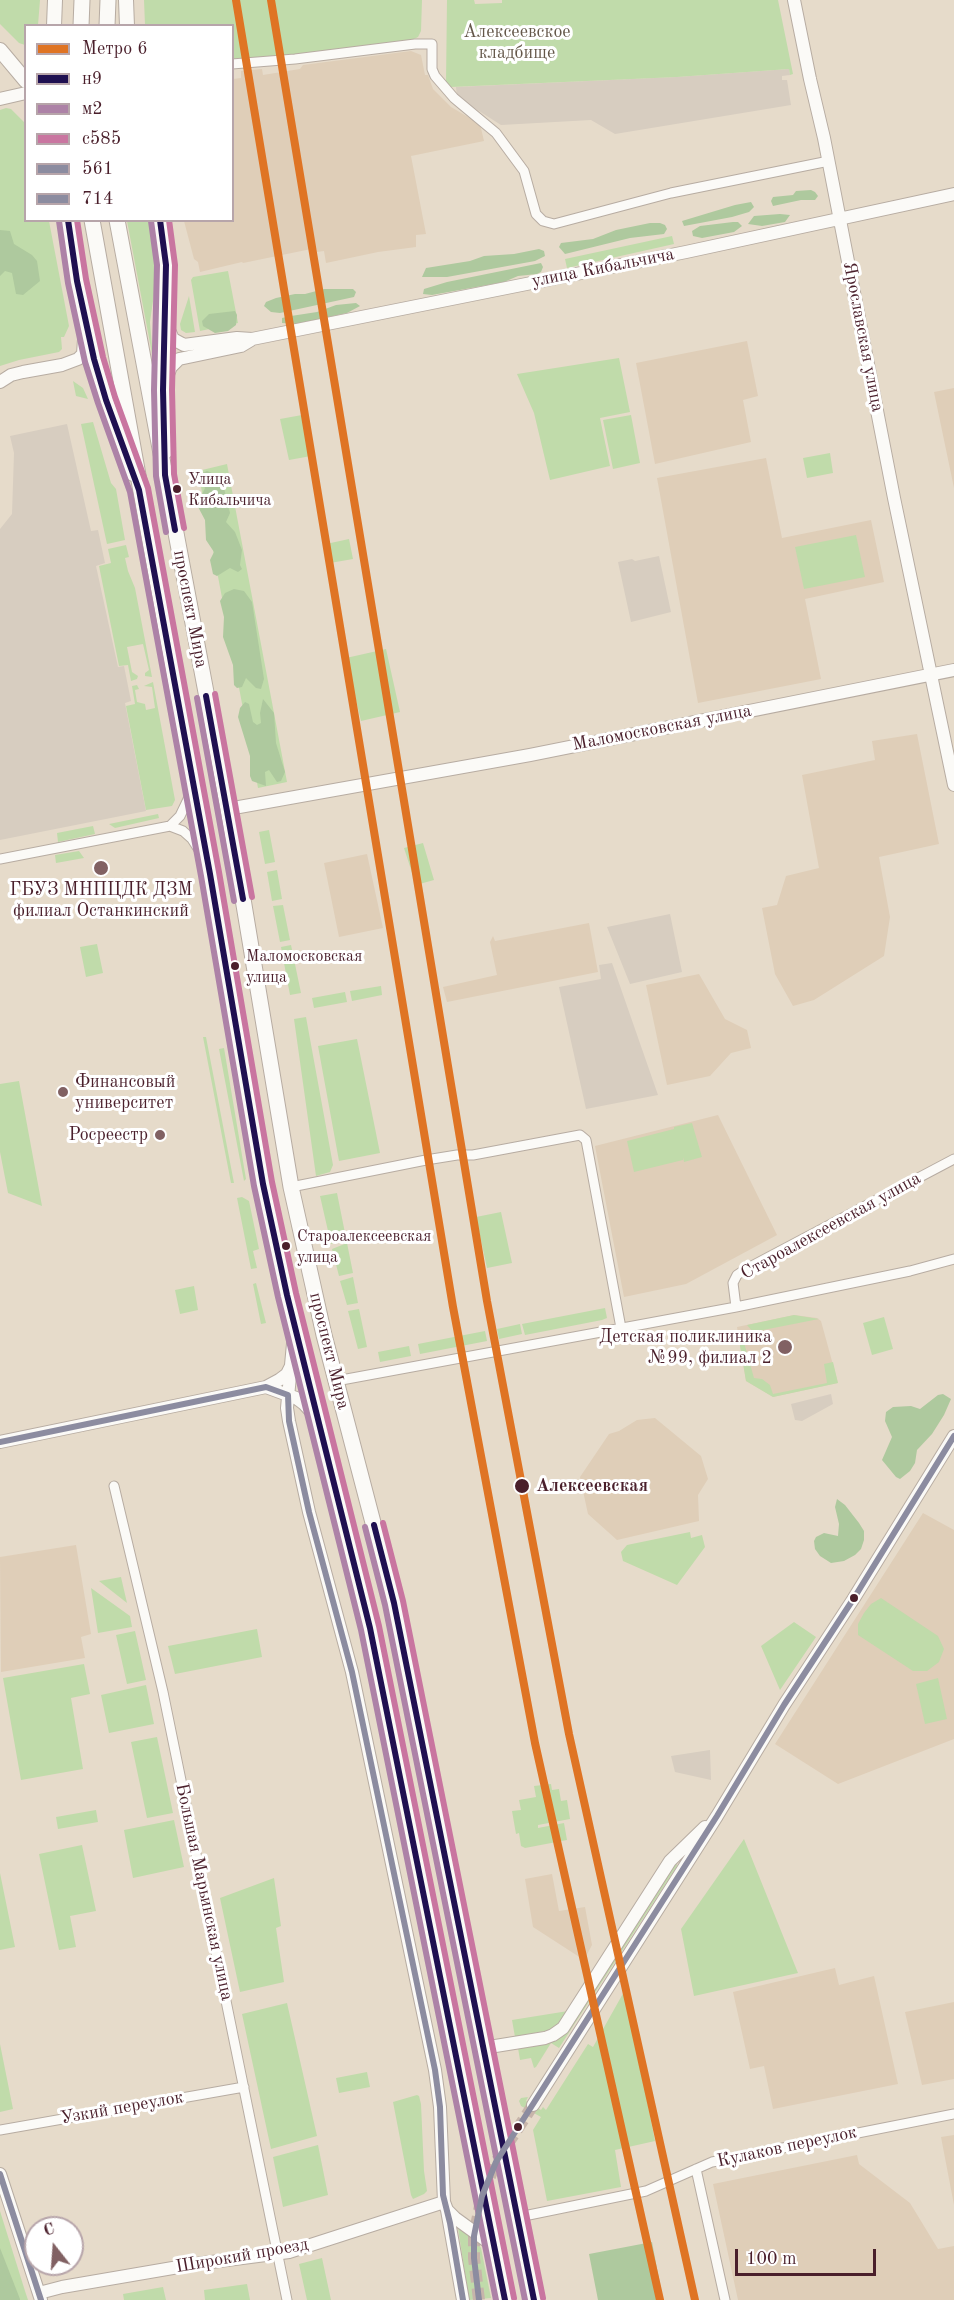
<!DOCTYPE html>
<html>
<head>
<meta charset="utf-8">
<style>
	body { margin:0 }
	#map { position:relative; width:954px; height:2300px; overflow:hidden; background:#e6dbca; font-family:"Old Standard TT",serif }
	canvas { display:block }
	.legend { position:absolute; left:24px; top:24px; width:210px; height:198px; box-sizing:border-box; background:#fff; border:2px solid #b7a5aa; margin:0; padding:8px 10px; list-style:none; font-size:18px; color:#4a1f2b }
	.legend li { display:flex; align-items:center; gap:12px; height:30px }
	.legend b { width:30px; border:2px solid #b7a5aa }
	.north { position:absolute; left:24px; top:2216px; width:60px; height:60px; box-sizing:border-box; background:#fff; border:2px solid #b7a5aa; border-radius:50%; rotate:343deg; font-size:16px; font-weight:700; line-height:24px; text-align:center; color:#4a1f2b }
	.north::after { content:''; display:block; margin:auto; width:21px; height:27px; background:#816163; clip-path:polygon(50% 0,100% 100%,50% 72%,0 100%) }
	.scale { position:absolute; left:735px; top:2249px; width:141px; height:27px; box-sizing:border-box; border:3px solid #4a1f2b; border-top:0; padding-left:8px; font-size:18px; line-height:21px; white-space:nowrap; color:#4a1f2b; -webkit-text-stroke:4px #fff; paint-order:stroke }
</style>
</head>
<body>
<div id="map">
<canvas width="954" height="2300"></canvas>
<ul class="legend">
<li><b style="height:8px;background:#df7424"></b>Метро 6</li>
<li><b style="height:8px;background:#1f1051"></b>н9</li>
<li><b style="height:8px;background:#ad82a7"></b>м2</li>
<li><b style="height:8px;background:#c975a0"></b>с585</li>
<li><b style="height:8px;background:#8c8ca0"></b>561</li>
<li><b style="height:8px;background:#8c8ca0"></b>714</li>
</ul>
<div class="north">С</div>
<div class="scale">100 m</div>
</div>
<script>
const ctx = document.querySelector('canvas').getContext('2d');
ctx.lineJoin = 'round';
function fillPath(path, color) {
  ctx.fillStyle = color;
  ctx.fill(path, 'evenodd');
}
function poly(rows) {
  const path = new Path2D();
  for (const r of rows) {
    path.moveTo(r[0], r[1]);
    for (let i = 2; i < r.length; i += 2) path.lineTo(r[i], r[i + 1]);
  }
  return path;
}
function strokePath(path, color, width, dash) {
  ctx.strokeStyle = color;
  ctx.lineWidth = width;
  ctx.lineCap = dash ? 'butt' : 'round';
  ctx.setLineDash(dash || []);
  ctx.stroke(path);
}
function write(font, color, halo, rows, align = 'center') {
  ctx.font = font + ' "Old Standard TT",serif';
  ctx.lineWidth = 6;
  ctx.setLineDash([]);
  ctx.textBaseline = 'middle';
  ctx.strokeStyle = halo;
  ctx.fillStyle = color;
  for (const [text, x, y, turn = 0] of rows) {
    ctx.save();
    ctx.translate(x, y);
    ctx.rotate((+turn || 0) * Math.PI / 180);
    ctx.textAlign = isNaN(turn) ? turn : align;
    if (halo) ctx.strokeText(text, 0, 0);
    ctx.fillText(text, 0, 0);
    ctx.restore();
  }
}
fillPath(poly([
	[411,51,421,55,425,75,428,75,433,89,451,107,480,124,484,141,411,156,426,234,416,235,416,247,378,252,326,263,324,251,317,252,316,248,243,263,242,262,200,272,198,262,194,259,184,221,232,220,233,75,233,79,241,78,241,71,262,69,263,75,300,69,303,65],
	[747,341,758,396,743,400,751,442,655,464,636,363],
	[954,388,954,488,934,392],
	[766,458,782,538,871,520,884,582,805,599,821,679,698,703,657,478],
	[917,734,939,844,879,857,890,917,884,956,814,1000,793,1006,775,974,762,908,777,905,786,876,819,868,802,775,875,760,872,741],
	[367,854,383,928,339,937,324,863],
	[589,923,598,972,447,1002,443,987,497,975,490,942,493,936,495,941],
	[699,974,725,1019,747,1030,751,1048,731,1053,710,1076,667,1085,646,985],
	[718,1115,777,1235,686,1284,624,1297,595,1146],
	[794,1315,817,1318,821,1321,838,1383,773,1397,746,1381,737,1327],
	[655,1418,701,1456,708,1479,698,1495,699,1521,617,1540,588,1514,580,1477,609,1434,619,1431,637,1420],
	[923,1513,954,1530,954,1739,838,1784,775,1744],
	[76,1545,91,1634,81,1637,85,1658,1,1672,0,1557],
	[552,1874,559,1911,585,1907,592,1945,584,1960,533,1927,525,1879],
	[835,1968,839,1985,874,1976,898,2084,773,2109,764,2066,750,2069,733,1992],
	[954,2002,954,2079,922,2085,905,2012],
	[954,2135,954,2205,941,2137],
	[857,2155,859,2164,910,2203,938,2249,954,2246,954,2300,738,2300,713,2184]
]), '#dfceb8');
fillPath(poly([
	[789,69,790,75,782,76,782,80,787,80,791,105,615,134,591,120,501,125,457,97,456,87,677,77],
	[67,424,91,531,98,530,105,563,96,566,118,667,124,666,131,701,125,703,146,811,0,840,0,529,12,514,14,453,10,436],
	[659,556,671,612,631,622,618,562,632,559,635,561],
	[670,914,682,972,630,984,607,927],
	[612,963,658,1095,586,1109,559,987,601,979,599,965],
	[831,1394,833,1404,802,1421,795,1420,791,1404],
	[710,1750,711,1780,675,1772,671,1756]
]), '#d7cdc0');
fillPath(poly([
	[0,0,40,0,38,25,26,26,25,45,19,43,0,24],
	[144,0,422,0,421,31,418,37,412,40,289,56,233,59,232,26,145,25],
	[447,0,474,0,475,4,502,3,502,0,778,0,793,74,790,75,789,69,677,77,451,87,446,83],
	[6,108,11,109,25,123,26,220,49,221,69,326,64,337,61,337,62,349,59,352,19,360,0,366,0,110],
	[127,221,149,221,156,259,157,273,150,322,153,359],
	[672,236,674,244,567,268,565,259],
	[228,271,238,323,200,331,191,280,193,277],
	[189,296,195,332,186,333,181,330,180,324],
	[619,358,630,412,600,418,610,466,550,480,534,413,517,374],
	[73,381,83,388,88,399,76,396],
	[302,415,311,456,289,460,280,419],
	[631,415,640,463,613,469,603,420],
	[93,422,111,483,116,489,125,540,107,544,81,424],
	[830,453,833,473,807,478,803,458],
	[227,464,287,782,258,788,198,471],
	[856,535,865,577,804,589,795,547],
	[349,539,353,559,330,563,326,544],
	[126,545,129,557,125,558,128,571,135,588,152,677,145,676,145,673,149,670,143,644,127,647,132,672,138,676,137,679,131,681,128,665,119,666,99,566,111,563,108,549],
	[386,649,400,712,361,721,346,658],
	[153,682,175,800,172,806,146,810,126,706,135,704,132,686,137,685,139,689,135,690,137,702,145,704,146,710,155,708,152,687,144,686],
	[158,814,159,818,115,828,109,824],
	[93,826,95,834,58,842,57,833],
	[269,830,275,862,265,864,259,832],
	[423,843,434,880,416,885,404,848],
	[79,851,84,858,56,863,55,855],
	[277,870,282,899,272,901,267,872],
	[283,905,290,940,280,942,273,906],
	[97,944,103,973,86,977,80,947],
	[291,945,301,993,290,995,281,947],
	[381,986,382,995,352,1001,350,991],
	[345,992,347,1002,314,1008,312,998],
	[306,1017,333,1165,330,1172,316,1176,294,1019],
	[203,1037,206,1037,234,1183,231,1183],
	[357,1039,380,1153,339,1161,318,1046],
	[224,1048,246,1179,244,1181,219,1049],
	[19,1081,42,1206,8,1193,0,1152,0,1084],
	[692,1123,702,1157,684,1162,683,1157,683,1160,634,1172,627,1141,674,1129,674,1127],
	[337,1193,346,1238,331,1244,320,1196],
	[242,1197,249,1201,259,1249,253,1251,257,1268,251,1269,237,1198],
	[501,1212,512,1263,487,1268,476,1217],
	[347,1243,353,1273,339,1276,332,1249],
	[353,1277,358,1303,347,1305,340,1281],
	[256,1283,266,1323,261,1324,253,1284],
	[194,1286,198,1310,180,1314,175,1290],
	[605,1308,607,1318,602,1320,525,1335,522,1324],
	[359,1309,367,1347,358,1349,348,1311],
	[794,1315,819,1319,753,1332,747,1325],
	[884,1317,893,1349,872,1355,863,1323],
	[520,1324,522,1334,499,1339,497,1329],
	[485,1331,487,1341,420,1354,418,1344],
	[738,1334,743,1339,754,1378,762,1379,770,1385,773,1394,827,1383,824,1364,833,1362,838,1383,773,1397,746,1381],
	[409,1346,411,1356,380,1362,378,1352],
	[690,1532,691,1538,702,1535,705,1547,677,1585,623,1561,621,1552,627,1545],
	[121,1577,127,1603,99,1581],
	[91,1588,130,1616,132,1627,98,1633],
	[881,1598,938,1636,944,1649,939,1662,927,1671,913,1671,858,1635,858,1624,864,1613,871,1604],
	[794,1622,816,1637,780,1690,761,1646],
	[257,1629,262,1657,175,1674,168,1646],
	[135,1631,146,1680,127,1684,116,1635],
	[84,1664,90,1694,71,1698,83,1769,21,1780,3,1678],
	[938,1678,947,1719,925,1724,916,1684],
	[146,1685,154,1724,109,1733,101,1695],
	[157,1737,173,1813,147,1818,131,1742],
	[551,1784,552,1790,559,1789,561,1801,567,1800,570,1819,538,1825,538,1828,564,1823,567,1840,525,1848,521,1846,519,1833,516,1834,512,1811,521,1810,519,1800,536,1797,534,1786],
	[96,1810,98,1822,58,1829,56,1817],
	[174,1820,184,1867,133,1878,124,1830],
	[744,1839,798,1973,694,1996,681,1929],
	[82,1845,96,1911,70,1916,76,1947,59,1950,39,1854],
	[676,1862,677,1866,559,2048,551,2043,536,2067,534,2068,531,2058,520,2060,518,2048,548,2044,563,2035],
	[0,1873,15,1947,0,1950],
	[274,1878,281,1926,276,1928,284,1982,240,1992,220,1898],
	[625,1990,655,2141,615,2150,621,2187,547,2201,533,2130,541,2117,521,2106,519,2101,521,2098,528,2097,526,2101,541,2110,543,2107,546,2110,588,2044,593,2047],
	[287,2003,317,2136,271,2149,242,2014],
	[568,2011,554,2029,515,2037,512,2020],
	[0,2044,13,2109,0,2112],
	[367,2072,370,2087,339,2093,336,2078],
	[417,2095,419,2096,421,2104,424,2171,427,2191,424,2194,413,2199,411,2195,393,2102],
	[318,2145,328,2195,283,2207,273,2157],
	[0,2211,25,2291,28,2300,0,2300],
	[458,2228,476,2241,481,2248,491,2298,469,2300],
	[322,2258,331,2300,307,2300,299,2264],
	[247,2284,250,2300,205,2300,204,2290],
	[163,2287,166,2300,124,2300,123,2294]
]), '#c0dbaa');
fillPath(poly([
	[811,190,815,192,818,196,815,200,801,200,773,206,771,201,773,197,793,195,796,191],
	[751,202,754,207,749,212,732,217,684,226,682,221,735,205],
	[780,214,790,215,785,222,762,226,748,224,754,216],
	[733,222,738,222,742,226,734,232,702,238,693,236,692,231,700,226],
	[650,223,660,223,665,225,667,229,664,234,630,238,565,254,559,247,561,243,593,239,616,230],
	[0,230,10,231,14,244,32,255,37,261,40,281,23,295,16,294,12,273,5,271,0,276],
	[539,249,544,251,545,256,535,261,447,277,422,277,426,268,470,261,484,256,514,254],
	[541,263,543,267,541,272,537,274,518,276,504,282,432,295,423,294,424,289,447,282],
	[324,289,353,289,356,292,354,297,280,313,271,312,264,306,266,302,276,298,295,294,305,294],
	[356,303,360,306,347,313,296,324,282,323,282,318,291,316,317,312,336,305],
	[235,311,237,315,236,325,228,331,215,333,203,326,202,321,209,314],
	[207,471,219,476,222,480,230,513,226,522,235,532,242,550,240,565,242,569,238,572,230,568,217,576,213,574,210,560,214,552,206,540,205,520,197,505,205,488,198,475],
	[234,589,244,591,252,602,264,679,261,689,256,688,246,678,242,687,237,688,234,685,233,665,223,637,224,617,220,601,225,593],
	[263,699,274,713,276,743,285,772,281,781,277,782,269,770,265,772,266,786,252,781,250,776,250,756,238,717,240,708,245,702,249,704,253,722,257,725,261,723,260,713],
	[943,1394,951,1399,944,1415,932,1434,917,1450,915,1463,910,1471,900,1479,896,1477,882,1460,892,1437,885,1421,886,1412,893,1407,911,1406,920,1409,938,1395],
	[837,1499,845,1505,859,1523,864,1531,864,1540,861,1549,855,1555,844,1561,831,1563,820,1556,815,1549,814,1541,816,1537,824,1533,838,1536,839,1524,835,1507],
	[652,2242,663,2300,598,2300,589,2254],
	[0,2248,20,2299,20,2300,0,2300]
]), '#aec99e');
strokePath(poly([
	[479,2300,474,2258,474,2236,482,2196,496,2162,533,2105]
]), '#c7b5aa', 12, [12, 6]);
const minor = poly([
	[232,64,295,59,415,44,432,44,432,69,435,76,454,98,496,133,524,171,536,214,543,221,554,224,671,193,829,161],
	[170,826,180,816,192,791],
	[0,859,170,826,183,831,192,839,203,856],
	[291,1187,426,1160,457,1155,473,1155,580,1135,586,1140,621,1328],
	[736,1307,733,1283,737,1275,746,1269,954,1159],
	[336,1381,736,1307,910,1271,954,1259],
	[114,1486,163,1692,287,2300],
	[0,2130,244,2087],
	[696,2169,725,2300],
	[519,2217,646,2191,712,2162,954,2114]
]);
const tertiary = poly([
	[794,0,810,79,824,138,894,498,954,785],
	[0,99,26,93],
	[166,323,173,339,184,345,237,338,252,339,686,252,954,194],
	[0,382,11,375,23,372,62,365,78,359,83,354,85,325],
	[165,382,171,367,179,359,241,346,251,340],
	[228,809,530,755,954,670],
	[294,1333,287,1408,289,1421,309,1512,352,1672,435,2070,440,2107,444,2202,447,2210,455,2218,495,2247],
	[266,1387,296,1398,304,1404,316,1417],
	[0,1442,266,1387,279,1380,287,1374,291,1366],
	[483,2048,545,2038,553,2035,563,2028,670,1861,705,1827],
	[533,2105,717,1816,784,1705,854,1598,954,1436],
	[0,2174,41,2300],
	[447,2210,463,2300],
	[39,2293,62,2287,196,2264,289,2252,444,2202]
]);
const secondary = poly([
	[126,0,127,26],
	[54,26,55,0],
	[0,50,26,81],
	[68,220,77,281,94,359,106,400,133,474],
	[160,220,166,265,163,390,165,452]
]);
const primary = poly([
	[81,26,82,0],
	[107,26,108,0],
	[92,220,210,874,263,1184,287,1295,370,1628,505,2300],
	[117,220,228,809,291,1187,324,1335,394,1603,534,2300]
]);
strokePath(minor, '#b7aca2', 11);
strokePath(tertiary, '#b7aca2', 14);
strokePath(secondary, '#b7aca2', 16);
strokePath(primary, '#b7aca2', 17);
strokePath(minor, '#fbfaf7', 9);
strokePath(tertiary, '#fbfaf7', 12);
strokePath(secondary, '#fbfaf7', 14);
strokePath(primary, '#fbfaf7', 15);
strokePath(poly([
	[68,220,77,281,94,359,106,400,139,490,210,874,263,1184,287,1295,370,1628,505,2300],
	[160,220,166,265,163,390,165,475,175,530],
	[206,696,243,899],
	[374,1525,394,1603,534,2300]
]), '#1f1051', 6);
strokePath(poly([
	[59,221,68,283,85,362,98,403,130,492,201,876,254,1186,278,1297,361,1630,496,2300],
	[151,221,157,265,154,390,156,476,166,532],
	[197,698,234,901],
	[365,1527,385,1605,525,2300]
]), '#ad82a7', 6);
strokePath(poly([
	[77,220,86,279,103,357,115,397,148,488,219,872,272,1182,296,1293,379,1626,514,2298],
	[169,220,175,265,172,390,174,474,184,528],
	[215,694,252,897],
	[383,1523,403,1601,543,2298]
]), '#c975a0', 6);
strokePath(poly([
	[0,1442,266,1387,288,1395,289,1421,309,1512,352,1672,435,2070,440,2107,443,2195,450,2223,463,2300],
	[0,2174,41,2300]
]), '#8c8ca0', 6);
strokePath(poly([
	[479,2300,474,2258,474,2236,482,2196,496,2162,717,1816,784,1705,854,1598,954,1436]
]), '#8c8ca0', 6);
strokePath(poly([
	[236,0,453,1307,535,1743,660,2300],
	[271,0,487,1301,569,1734,695,2300]
]), '#df7424', 8);
for (const [x, y, r, color] of [
	[177,489,5,"#4a1f2b"],
	[101,868,8,"#816163"],
	[235,966,5,"#4a1f2b"],
	[63,1092,6,"#816163"],
	[160,1135,6,"#816163"],
	[286,1246,5,"#4a1f2b"],
	[785,1347,8,"#816163"],
	[522,1486,8,"#4a1f2b"],
	[854,1598,5,"#4a1f2b"],
	[518,2127,5,"#4a1f2b"]
]) {
  const dot = new Path2D();
  dot.arc(x, y, r, 0, 2 * Math.PI);
  ctx.fillStyle = color;
  ctx.fill(dot);
  strokePath(dot, '#fff', 2);
}
write('16px', '#4a1f2b', '#fff', [
	["Улица",188,480],
	["Кибальчича",188,501],
	["Маломосковская",246,957],
	["улица",246,978],
	["Староалексеевская",297,1237],
	["улица",297,1258]
], 'left');
write('18px', '#645749', '#fff', [
	["Алексеевское",517,32],
	["кладбище",517,53]
]);
write('18px', '#4a1f2b', '#fff', [
	["улица Кибальчича",603,268,-11],
	["Ярославская улица",863,337,79],
	["проспект Мира",190,609,79],
	["Маломосковская улица",662,728,-11],
	["Староалексеевская улица",831,1226,-29],
	["проспект Мира",329,1351,76],
	["Большая Марьинская улица",204,1892,78],
	["Узкий переулок",122,2108,-10],
	["Кулаков переулок",787,2147,-12],
	["Широкий проезд",242,2256,-10]
]);
write('18px', '#4a1f2b', '#fff', [
	["ГБУЗ МНПЦДК ДЗМ",101,890,"center"],
	["филиал Останкинский",101,911,"center"],
	["Финансовый",75,1082,"left"],
	["университет",75,1103,"left"],
	["Росреестр",148,1135],
	["Детская поликлиника",772,1337],
	["№99, филиал 2",772,1358]
], 'right');
write('bold 18px', '#4a1f2b', '#fff', [
	["Алексеевская",536,1486]
], 'left');
</script>
</body>
</html>
